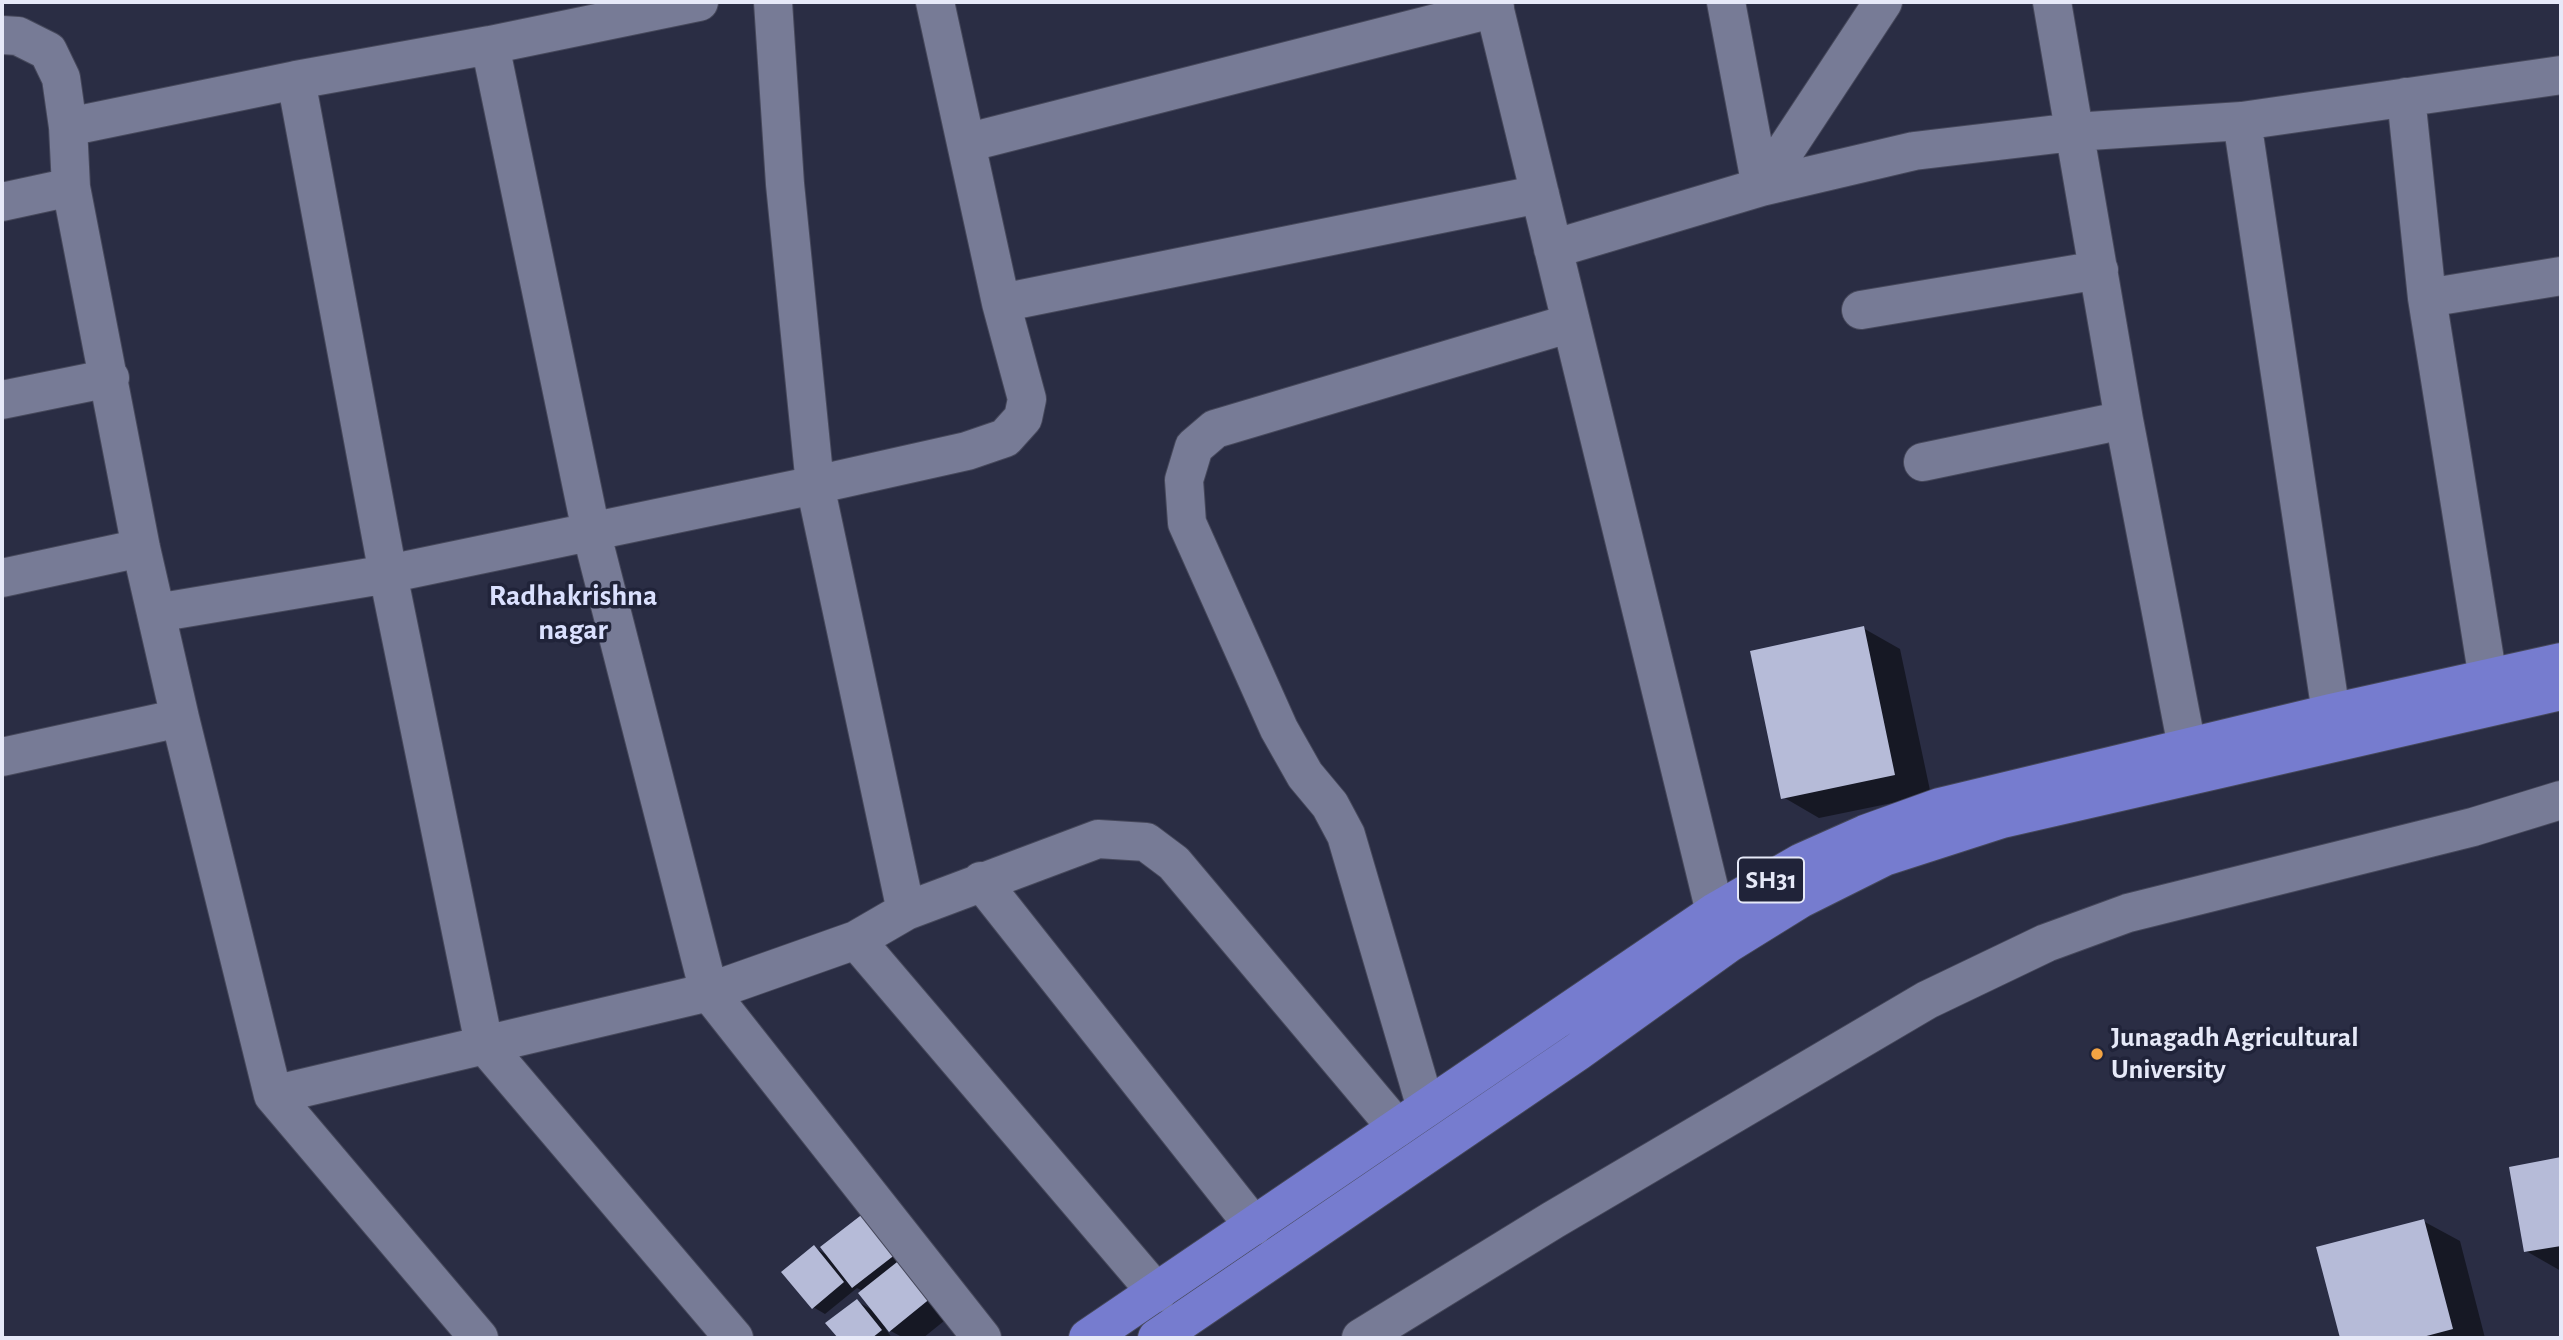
<!DOCTYPE html>
<html>
<head>
<meta charset="utf-8">
<style>
	body { margin:0 }
	#map { position:relative; width:2563px; height:1340px; overflow:hidden; background:#2a2d44; font-family:"Alegreya Sans",sans-serif }
	canvas { display:block }
	.frame { position:absolute; inset:0; border:4px solid #e6e9f8; pointer-events:none }
</style>
</head>
<body>
<div id="map">
<canvas width="2563" height="1340"></canvas>
<div class="frame"></div>
</div>
<script>
const ctx = document.querySelector('canvas').getContext('2d');
ctx.lineJoin = 'round';
function fillPath(path, color) {
  ctx.fillStyle = color;
  ctx.fill(path, 'evenodd');
}
function poly(rows) {
  const path = new Path2D();
  for (const r of rows) {
    path.moveTo(r[0], r[1]);
    for (let i = 2; i < r.length; i += 2) path.lineTo(r[i], r[i + 1]);
  }
  return path;
}
function strokePath(path, color, width, dash) {
  ctx.strokeStyle = color;
  ctx.lineWidth = width;
  ctx.lineCap = dash ? 'butt' : 'round';
  ctx.setLineDash(dash || []);
  ctx.stroke(path);
}
function write(font, color, halo, rows, align = 'center') {
  ctx.font = font + ' "Alegreya Sans",sans-serif';
  ctx.lineWidth = 7;
  ctx.setLineDash([]);
  ctx.textBaseline = 'middle';
  ctx.strokeStyle = halo;
  ctx.fillStyle = color;
  for (const [text, x, y, turn = 0] of rows) {
    ctx.save();
    ctx.translate(x, y);
    ctx.rotate((+turn || 0) * Math.PI / 180);
    ctx.textAlign = isNaN(turn) ? turn : align;
    if (halo) ctx.strokeText(text, 0, 0);
    ctx.fillText(text, 0, 0);
    ctx.restore();
  }
}
fillPath(poly([
	[1863,628,1900,649,1931,795,1819,818,1783,797],
	[2561,1159,2561,1271,2526,1251,2511,1168],
	[873,1208,965,1304,923,1338,904,1338,885,1328,892,1338,840,1338,828,1323,857,1301,874,1311,863,1291,857,1288,825,1314,813,1307,814,1247,830,1257],
	[2423,1221,2460,1241,2485,1338,2342,1338,2318,1248]
]), '#0007');
fillPath(poly([
	[1864,626,1895,775,1781,799,1750,651],
	[2561,1157,2561,1246,2524,1252,2509,1167],
	[873,1206,905,1247,852,1288,820,1247],
	[2424,1219,2453,1329,2419,1338,2340,1338,2316,1247],
	[814,1245,844,1282,812,1309,781,1272],
	[911,1251,942,1289,889,1332,858,1293],
	[857,1299,882,1330,872,1338,838,1338,825,1323]
]), '#b6bbd8');
const minor = poly([
	[773,2,785,184,815,485,906,911],
	[1493,2,1715,912],
	[1726,2,1761,187],
	[2052,2,2124,420,2187,747],
	[2,35,18,36,48,51,61,78,68,127,71,187,141,548,180,718,273,1095,479,1338],
	[490,45,591,531,709,992,982,1338],
	[296,80,388,574,484,1044,734,1338],
	[2406,97,2427,298,2488,679],
	[2242,121,2331,713],
	[68,127,296,80,490,45,699,2],
	[966,143,1495,8],
	[1761,187,1883,2],
	[2,202,71,187],
	[1553,249,1761,187,1914,151,2074,132,2242,121,2561,75],
	[2427,298,2561,276],
	[1001,303,1540,194],
	[1861,310,2099,270],
	[2,400,110,378],
	[1923,462,2124,420],
	[2,578,141,548],
	[156,613,388,574,815,485,967,451,1005,438,1023,418,1027,399,1001,303,935,2],
	[2,757,180,718],
	[981,881,1254,1226],
	[856,940,1157,1293],
	[273,1095,709,992,856,940,906,911,1098,839,1146,842,1174,863,1397,1128],
	[1426,1108,1346,835,1330,805,1305,775,1279,729,1187,523,1184,480,1194,447,1215,429,1571,323],
	[1361,1338,1553,1220,1927,1000,2046,943,2128,913,2473,827,2561,800]
]);
const primary = poly([
	[1088,1338,1715,912,1802,862,1865,834,1940,807,2331,713,2561,662],
	[1157,1338,1577,1052,1729,943,1800,899,1884,857,2002,819,2561,691]
]);
strokePath(minor, '#46485b', 40);
strokePath(primary, '#46485b', 40);
strokePath(minor, '#777b96', 38);
strokePath(primary, '#767ccf', 38);
for (const [x, y, r, color] of [
	[2097,1054,7,"#f4a443"]
]) {
  const dot = new Path2D();
  dot.arc(x, y, r, 0, 2 * Math.PI);
  ctx.fillStyle = color;
  ctx.fill(dot);
  strokePath(dot, '#202339', 2.5);
}
for (const [x, y, w] of [
	[1771,880,66]
]) {
  const box = new Path2D();
  box.roundRect(x - w / 2, y - 22.5, w, 45, 5);
  ctx.fillStyle = '#202339';
  ctx.fill(box);
  strokePath(box, '#e6e9f8', 2);
}
write('bold 26px', '#e6e9f8', null, [
	["SH31",1771,880]
]);
write('bold 28px', '#e6e9f8', '#202339', [
	["Junagadh Agricultural",2111,1038],
	["University",2111,1070]
], 'left');
write('bold 30px', '#dae0fe', '#202339', [
	["Radhakrishna",573,596],
	["nagar",573,630]
]);
</script>
</body>
</html>
